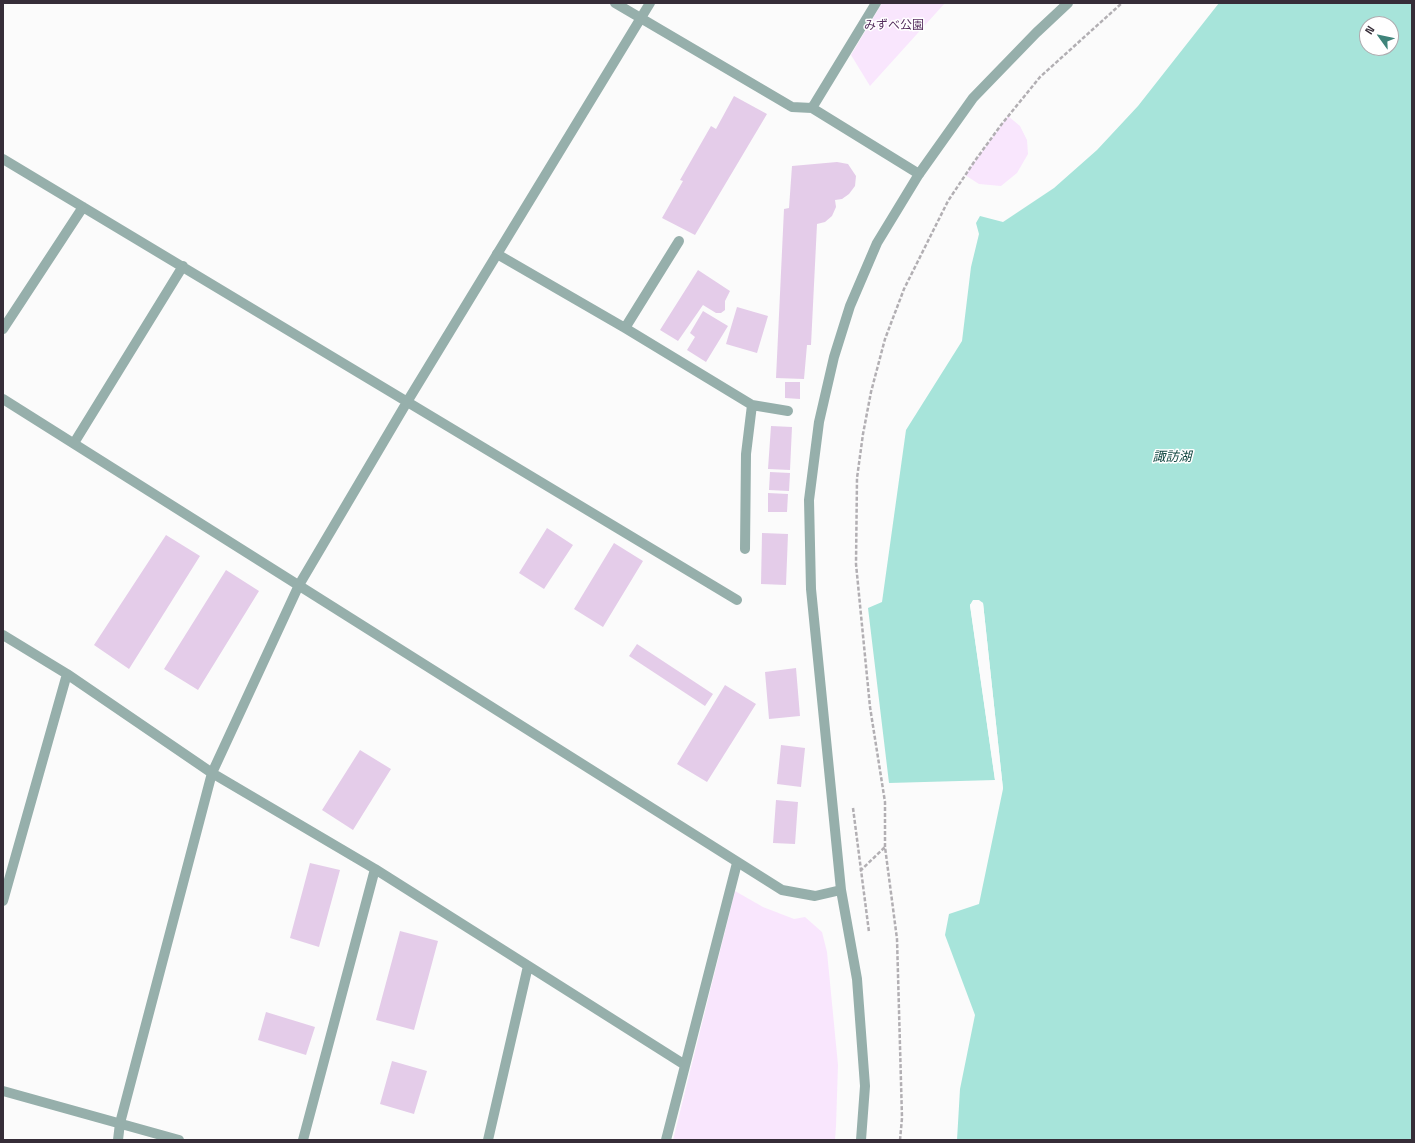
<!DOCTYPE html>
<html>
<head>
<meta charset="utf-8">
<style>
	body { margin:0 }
	#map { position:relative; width:1415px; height:1143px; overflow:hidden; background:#fbfbfb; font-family:"Space Grotesk",sans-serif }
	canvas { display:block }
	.frame { position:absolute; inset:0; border:4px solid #362d38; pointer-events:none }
	.north { position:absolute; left:1359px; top:16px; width:40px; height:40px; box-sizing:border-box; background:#fff; border:1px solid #afabaf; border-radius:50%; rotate:303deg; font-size:11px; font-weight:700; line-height:16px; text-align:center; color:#362d38 }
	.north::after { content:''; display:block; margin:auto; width:14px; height:18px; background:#3f847a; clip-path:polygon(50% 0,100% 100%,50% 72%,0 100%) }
</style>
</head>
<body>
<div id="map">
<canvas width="1415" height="1143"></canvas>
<div class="frame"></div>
<div class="north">N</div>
</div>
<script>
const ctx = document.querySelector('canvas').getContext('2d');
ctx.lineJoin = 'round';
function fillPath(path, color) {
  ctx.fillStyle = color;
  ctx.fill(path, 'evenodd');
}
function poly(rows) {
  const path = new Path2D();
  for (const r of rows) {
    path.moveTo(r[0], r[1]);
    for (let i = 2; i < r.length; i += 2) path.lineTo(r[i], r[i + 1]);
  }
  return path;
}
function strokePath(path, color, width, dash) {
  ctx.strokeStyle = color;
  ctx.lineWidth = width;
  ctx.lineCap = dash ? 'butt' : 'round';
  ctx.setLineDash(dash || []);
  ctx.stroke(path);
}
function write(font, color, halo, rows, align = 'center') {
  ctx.font = font + ' "Space Grotesk","Noto Sans JP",sans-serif';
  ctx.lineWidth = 3;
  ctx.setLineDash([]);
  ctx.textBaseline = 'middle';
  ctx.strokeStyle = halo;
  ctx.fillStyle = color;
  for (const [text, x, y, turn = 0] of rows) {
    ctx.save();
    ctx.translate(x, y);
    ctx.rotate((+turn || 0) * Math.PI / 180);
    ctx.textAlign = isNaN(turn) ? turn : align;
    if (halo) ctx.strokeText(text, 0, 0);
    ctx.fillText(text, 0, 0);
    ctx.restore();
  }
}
fillPath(poly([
	[882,3,945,3,870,86,851,55],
	[1008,116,1020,126,1027,140,1028,154,1017,173,1001,186,979,184,965,175],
	[735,891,763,907,794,919,805,917,822,932,827,952,838,1065,836,1126,835,1140,673,1140]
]), '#f9e6fd');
fillPath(poly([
	[1219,3,1412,3,1412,1140,957,1140,960,1089,975,1015,945,935,949,914,979,904,1003,789,983,603,974,600,970,605,995,780,889,783,868,608,882,602,906,430,962,341,971,267,979,234,976,223,980,216,1003,222,1054,188,1097,150,1138,106],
	[1367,24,1391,24,1391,48,1367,48]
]), '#a7e4da');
fillPath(poly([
	[973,600,979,600,983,603,1003,789,1001,787,981,604,978,602,974,602,972,605,996,782,995,780,970,605]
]), '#fbfbfb');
fillPath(poly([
	[734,96,767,114,695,235,662,218,683,181,680,180,711,126,716,129],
	[837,162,848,164,856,176,855,186,849,194,842,199,835,200,836,207,832,216,825,222,817,224,811,345,807,345,804,379,776,378,784,209,789,208,792,166],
	[698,270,730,291,725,301,725,310,721,313,716,313,703,305,678,341,660,330],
	[737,307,768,316,757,353,726,344],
	[703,311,728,326,706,362,687,350,695,337,690,333],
	[785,382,800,382,800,399,785,398],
	[771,426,792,427,790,470,768,469],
	[770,472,790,473,789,491,769,490],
	[768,493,788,494,787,512,768,512],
	[547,528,573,545,544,589,519,573],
	[762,533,788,534,786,585,761,584],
	[166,535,200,556,129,669,94,645],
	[614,543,643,561,603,627,574,609],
	[226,570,259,591,198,690,164,669],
	[637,644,713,694,705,706,629,656],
	[796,668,800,716,769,719,765,672],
	[725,685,756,704,707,782,677,764],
	[781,745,805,748,801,787,777,784],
	[360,750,391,769,353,830,322,810],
	[776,800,798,802,795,844,773,843],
	[310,863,340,870,319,947,290,938],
	[400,931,438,941,414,1030,376,1020],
	[266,1012,315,1027,306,1055,258,1040],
	[392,1061,427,1071,414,1114,380,1104]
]), '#e4cce9');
strokePath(poly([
	[853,808,869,932],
	[860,871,885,847],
	[900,1140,902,1118,897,939,885,847,885,802,870,707,856,564,857,478,863,434,871,392,885,339,904,289,948,201,974,162,1001,125,1040,77,1122,3]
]), '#b2afb3', 2.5, [4, 2]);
strokePath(poly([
	[497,254,625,328,752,405,788,411],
	[625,328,679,241],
	[745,549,746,454,752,405]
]), '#96afab', 10);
strokePath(poly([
	[615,3,792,107,812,108,919,174],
	[812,108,876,3],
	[3,159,737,600],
	[3,329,83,207],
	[74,443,183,266],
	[3,635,67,674,212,773,375,869,685,1065],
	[3,901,67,674],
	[3,1091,179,1140],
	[118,1140,120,1123,212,773,299,585,407,402,650,3],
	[303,1140,375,869],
	[488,1140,528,966],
	[666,1140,737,863]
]), '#96afab', 10);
strokePath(poly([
	[3,399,782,890,815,896,841,890],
	[861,1140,865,1086,857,979,841,890,811,589,809,500,819,422,834,357,850,306,877,243,919,174,973,98,1036,33,1068,3]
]), '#96afab', 10);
write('12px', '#552d5e', '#fff', [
	["みずべ公園",894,26]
]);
write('italic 13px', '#134842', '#fff', [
	["諏訪湖",1172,457]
]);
</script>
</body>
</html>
